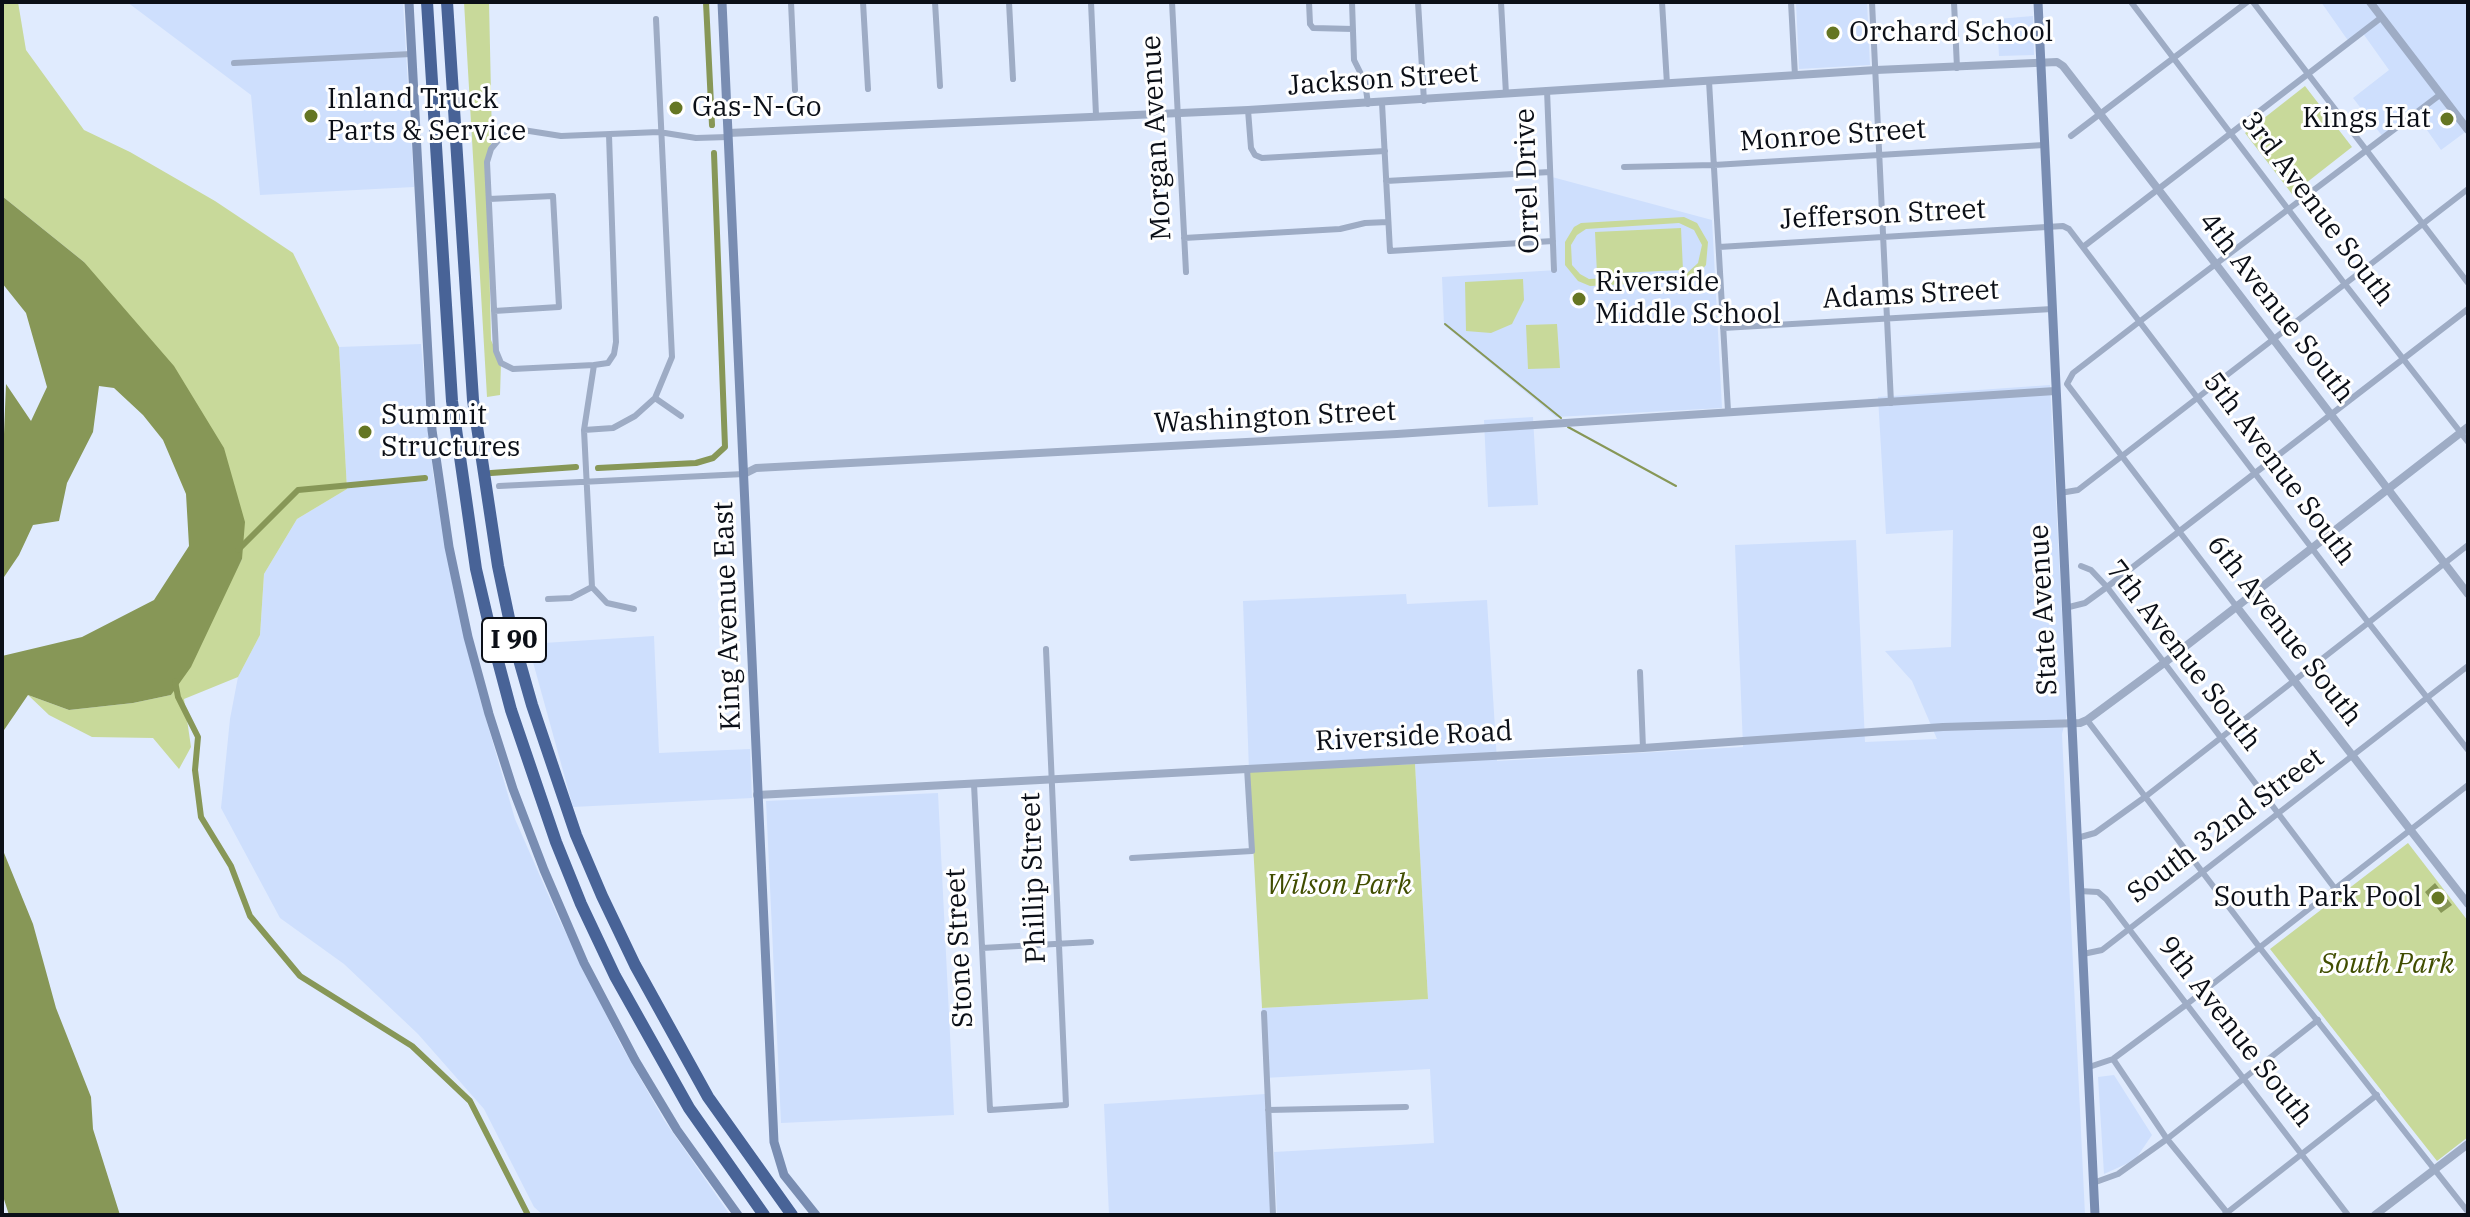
<!DOCTYPE html>
<html>
<head>
<meta charset="utf-8">
<style>
	body { margin:0 }
	#map { position:relative; width:2470px; height:1217px; overflow:hidden; background:#e0ebfe; font-family:"IBM Plex Serif",serif }
	canvas { display:block }
	.frame { position:absolute; inset:0; border:4px solid #0b0f17; pointer-events:none }
</style>
</head>
<body>
<div id="map">
<canvas width="2470" height="1217"></canvas>
<div class="frame"></div>
</div>
<script>
const ctx = document.querySelector('canvas').getContext('2d');
ctx.lineJoin = 'round';
function fillPath(path, color) {
  ctx.fillStyle = color;
  ctx.fill(path, 'evenodd');
}
function poly(rows) {
  const path = new Path2D();
  for (const r of rows) {
    path.moveTo(r[0], r[1]);
    for (let i = 2; i < r.length; i += 2) path.lineTo(r[i], r[i + 1]);
  }
  return path;
}
function strokePath(path, color, width, dash) {
  ctx.strokeStyle = color;
  ctx.lineWidth = width;
  ctx.lineCap = dash ? 'butt' : 'round';
  ctx.setLineDash(dash || []);
  ctx.stroke(path);
}
function write(font, color, halo, rows, align = 'center') {
  ctx.font = font + ' "IBM Plex Serif",serif';
  ctx.lineWidth = 6;
  ctx.setLineDash([]);
  ctx.textBaseline = 'middle';
  ctx.strokeStyle = halo;
  ctx.fillStyle = color;
  for (const [text, x, y, turn = 0] of rows) {
    ctx.save();
    ctx.translate(x, y);
    ctx.rotate((+turn || 0) * Math.PI / 180);
    ctx.textAlign = isNaN(turn) ? turn : align;
    if (halo) ctx.strokeText(text, 0, 0);
    ctx.fillText(text, 0, 0);
    ctx.restore();
  }
}
fillPath(poly([
	[127,2,403,2,414,187,260,195,251,95],
	[1796,2,1867,2,1870,65,1799,69],
	[2321,2,2468,2,2468,130,2441,150,2415,113,2383,137,2353,98,2389,70,2362,32,2349,42],
	[2033,16,2034,55,1999,56,1997,19],
	[1552,177,1712,220,1722,408,1556,417,1444,325,1442,277,1557,270],
	[421,344,433,474,454,593,477,688,515,819,558,917,620,1043,664,1120,730,1215,543,1215,534,1207,484,1109,418,1034,344,964,280,918,221,808,230,719,238,677,260,635,264,574,297,519,347,489,339,347],
	[2050,385,2067,714,2062,734,2085,1215,1277,1215,1274,1152,1434,1143,1430,1069,1264,1078,1262,1008,1428,999,1415,765,1249,771,1243,601,1406,594,1407,604,1487,600,1497,761,1743,747,1735,545,1856,540,1865,742,1937,739,1912,681,1885,651,1951,647,1953,530,1886,534,1878,397],
	[1533,417,1538,505,1488,507,1484,420],
	[654,636,659,753,750,749,752,798,573,807,528,644],
	[938,793,954,1115,781,1123,766,801],
	[2114,1075,2152,1135,2135,1160,2104,1174,2098,1077],
	[1265,1094,1271,1215,1109,1215,1104,1104]
]), '#cedffd');
fillPath(poly([
	[2,2,18,2,26,50,84,130,130,152,215,201,293,253,339,347,347,489,297,519,264,574,260,635,238,677,184,699,191,747,179,769,153,738,92,737,49,715,28,695,69,710,133,703,171,695,242,559,84,262,2,196],
	[464,2,489,2,492,139,487,162,491,340,501,363,500,395,487,397],
	[2305,86,2352,147,2292,194,2245,133],
	[1684,217,1697,223,1708,242,1706,265,1692,281,1590,286,1578,281,1565,265,1565,242,1574,227,1581,223],
	[1679,223,1694,230,1702,245,1698,263,1686,274,1589,279,1580,274,1572,265,1571,245,1577,235,1586,229],
	[1681,228,1683,270,1597,274,1595,232],
	[1523,279,1524,300,1512,324,1491,333,1466,331,1465,282],
	[1557,324,1560,368,1528,369,1526,325],
	[1415,764,1428,999,1262,1008,1249,771],
	[2408,843,2468,921,2468,1137,2437,1161,2270,949]
]), '#c8d99a');
fillPath(poly([
	[2,196,84,262,174,366,224,448,245,522,242,559,191,667,171,695,133,703,69,710,28,695,2,733,2,656,82,637,154,600,189,546,186,494,163,440,143,415,114,388,99,386,93,432,67,483,59,521,33,525,19,555,2,580,2,484,6,384,31,421,47,387,26,313,2,283],
	[2,848,33,924,56,1008,91,1097,93,1129,120,1215,9,1215,2,1193],
	[2435,883,2452,905,2441,913,2425,892]
]), '#879757');
strokePath(poly([
	[1445,324,1561,418],
	[1568,427,1676,486]
]), '#879757', 2);
strokePath(poly([
	[706,2,712,125],
	[598,468,696,463,713,458,725,447,714,153],
	[491,473,576,467],
	[238,550,298,490,425,478],
	[175,681,178,697,198,737,195,770,201,817,231,866,250,916,300,976,412,1046,470,1101,528,1215]
]), '#879757', 6);
strokePath(poly([
	[791,2,795,90],
	[863,2,868,89],
	[935,2,940,86],
	[1009,2,1013,79],
	[1091,2,1096,115],
	[1172,2,1186,272],
	[1309,2,1310,24,1313,28,1353,29],
	[1352,2,1354,60,1365,82,1368,104],
	[1418,2,1424,101],
	[1501,2,1506,94],
	[1662,2,1667,84],
	[1791,2,1795,76],
	[1872,2,1891,403],
	[1954,2,1957,68],
	[2131,2,2344,283,2468,442],
	[2253,2,2468,283],
	[234,63,411,54],
	[1709,81,1728,411],
	[1547,90,1554,270],
	[1382,103,1390,251,1553,241],
	[1248,110,1251,148,1255,155,1262,158,1385,151],
	[2071,136,2247,2],
	[1624,167,1714,165,2044,145],
	[1386,181,1550,172],
	[489,199,553,196,559,307,494,311],
	[1184,238,1340,229,1365,223,1388,222],
	[1719,247,2063,226,2069,229,2368,622,2468,750],
	[2083,247,2382,17],
	[1723,328,2052,309],
	[594,365,513,369,501,363,496,351,487,162,491,149,500,138,509,133,523,130,561,136,659,132,696,138,728,137],
	[655,398,681,416],
	[584,430,613,428,635,416,655,398,672,357,656,19],
	[499,486,744,474],
	[2060,493,2078,490,2468,189],
	[2081,566,2091,570,2107,587,2336,890],
	[592,587,607,603,634,609],
	[548,599,571,598,592,587,584,430,594,365,608,363,614,354,616,342,609,135],
	[2236,606,2067,384,2073,373,2139,322,2441,94],
	[2065,608,2085,603,2107,587,2468,309],
	[1640,672,1643,748],
	[2087,720,2260,948,2468,1212],
	[974,784,990,1110,1066,1105,1046,649],
	[2077,838,2095,833,2145,797,2468,545],
	[1132,858,1252,851,1247,768],
	[2079,891,2098,892,2106,899,2348,1215],
	[982,948,1091,942],
	[2083,954,2102,950,2468,666],
	[1264,1013,1273,1215],
	[2113,1059,2167,1139,2229,1215],
	[2089,1067,2113,1059,2187,1004,2468,785],
	[1268,1110,1406,1107],
	[2093,1183,2118,1174,2167,1139,2318,1020],
	[2224,1215,2377,1095]
]), '#9eacc5', 6);
strokePath(poly([
	[2370,2,2468,130],
	[728,133,1248,110,1876,70,2057,62,2063,66,2215,263,2468,594],
	[744,474,756,468,1397,434,2055,391],
	[2236,606,2468,904],
	[757,795,1643,748,1943,727,2080,723,2087,720,2164,663,2468,427],
	[2375,1215,2468,1144]
]), '#9eacc5', 8);
strokePath(poly([
	[409,2,432,430,449,547,468,637,489,714,513,789,544,870,584,963,635,1060,677,1130,738,1215],
	[722,2,774,1142,784,1175,816,1215],
	[2038,2,2095,1215]
]), '#798db2', 9);
strokePath(poly([
	[427,2,452,401,476,569,494,646,511,710,556,842,581,904,615,976,689,1108,764,1215],
	[447,2,473,400,498,566,514,642,532,705,576,835,602,896,635,965,708,1097,792,1215]
]), '#486397', 12);
for (const [x, y, r, color] of [
	[1833,33,8,"#657623"],
	[676,108,8,"#657623"],
	[311,116,8,"#657623"],
	[2447,119,8,"#657623"],
	[1579,299,8,"#657623"],
	[365,432,8,"#657623"],
	[2438,898,8,"#657623"]
]) {
  const dot = new Path2D();
  dot.arc(x, y, r, 0, 2 * Math.PI);
  ctx.fillStyle = color;
  ctx.fill(dot);
  strokePath(dot, '#fff', 3);
}
for (const [x, y, w] of [
	[514,640,64]
]) {
  const box = new Path2D();
  box.roundRect(x - w / 2, y - 22, w, 44, 6);
  ctx.fillStyle = '#fff';
  ctx.fill(box);
  strokePath(box, '#0b0f17', 2);
}
write('bold 26px', '#0b0f17', null, [
	["I 90",514,640]
]);
write('28px', '#0b0f17', '#fff', [
	["Orchard School",1849,33],
	["Inland Truck",327,100],
	["Parts & Service",327,132],
	["Gas-N-Go",692,108],
	["Kings Hat",2431,119,"right"],
	["Riverside",1595,283],
	["Middle School",1595,315],
	["Summit",381,416],
	["Structures",381,448],
	["South Park Pool",2422,898,"right"]
], 'left');
write('28px', '#0b0f17', '#fff', [
	["Jackson Street",1383,80,-4],
	["Monroe Street",1833,136,-4],
	["Morgan Avenue",1157,138,-93],
	["Orrel Drive",1528,181,-92],
	["3rd Avenue South",2317,209,53],
	["Jefferson Street",1883,215,-3],
	["Adams Street",1911,295,-3],
	["4th Avenue South",2276,308,52],
	["Washington Street",1275,418,-3],
	["5th Avenue South",2279,469,53],
	["State Avenue",2044,610,-93],
	["King Avenue East",728,616,-92],
	["6th Avenue South",2284,631,52],
	["7th Avenue South",2183,656,52],
	["Riverside Road",1414,737,-3],
	["South 32nd Street",2226,826,-37],
	["Phillip Street",1034,878,-92],
	["Stone Street",960,948,-93],
	["9th Avenue South",2235,1032,52]
]);
write('italic 28px', '#404d00', '#fff', [
	["Wilson Park",1339,886],
	["South Park",2387,965]
]);
</script>
</body>
</html>
